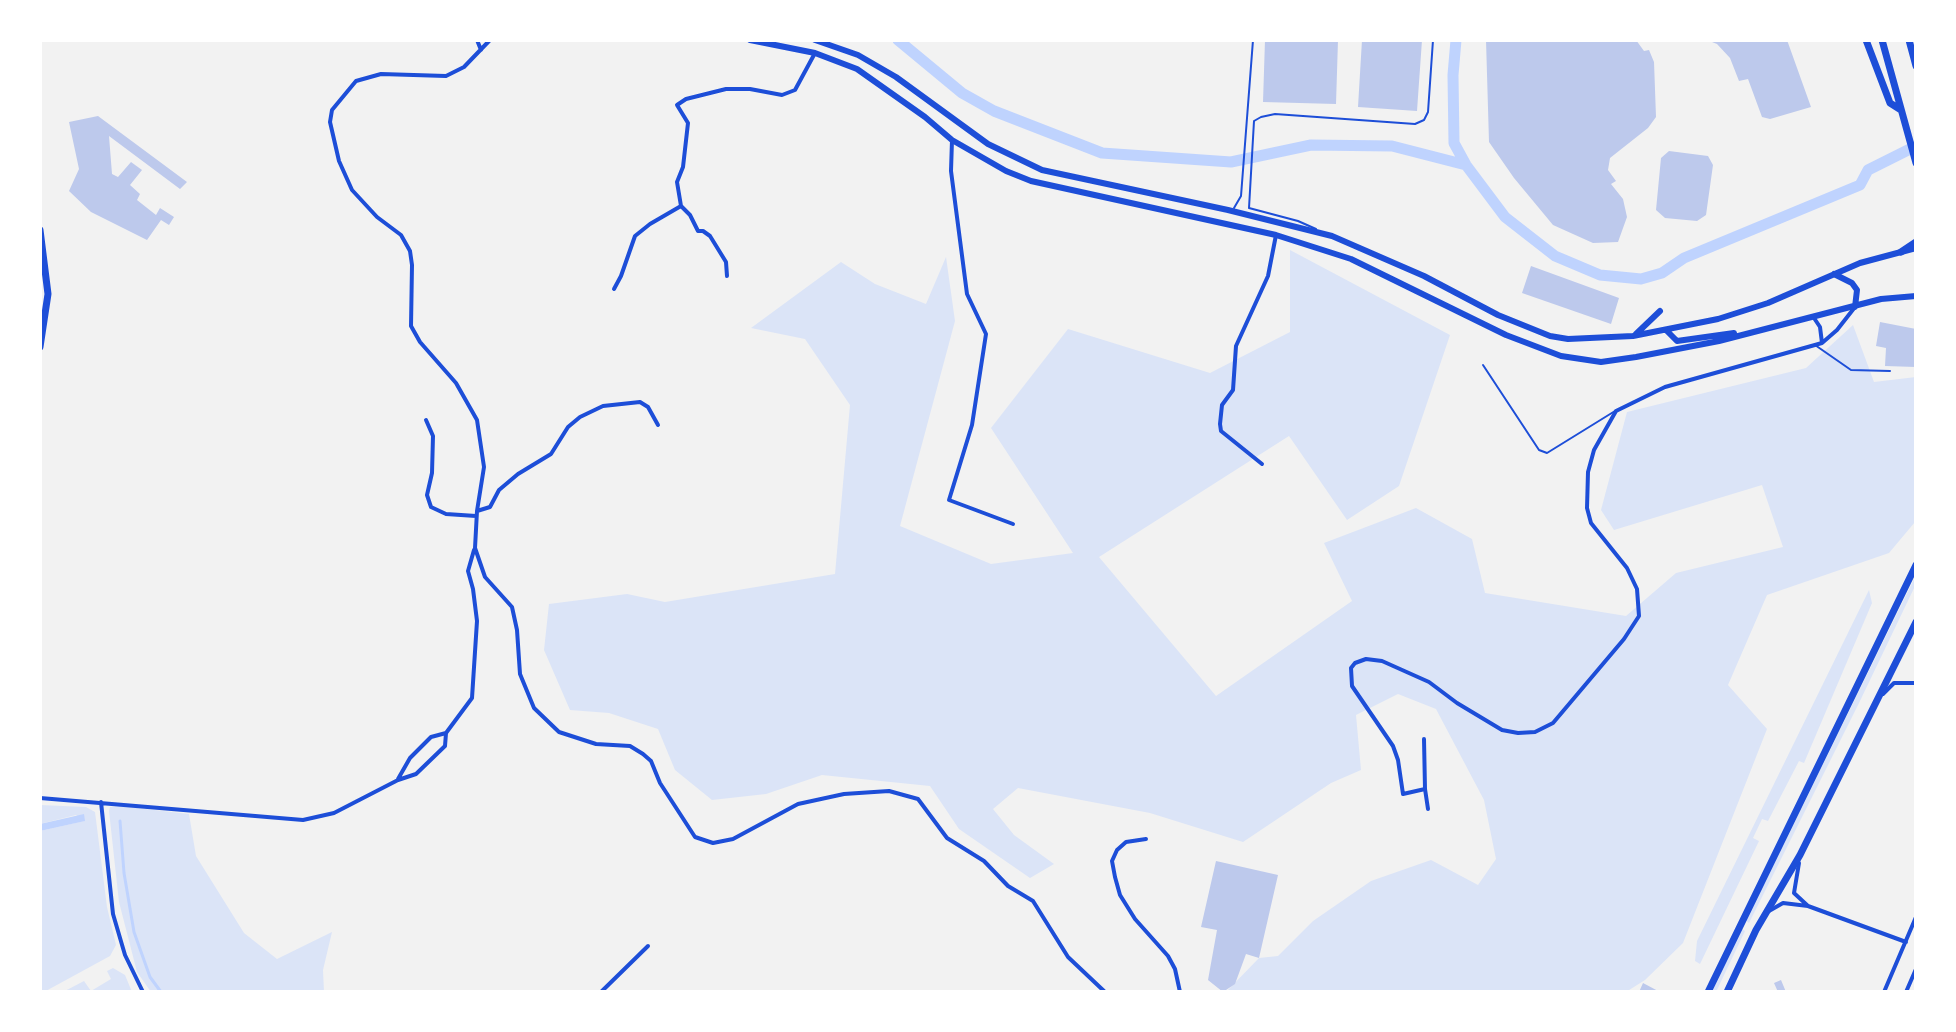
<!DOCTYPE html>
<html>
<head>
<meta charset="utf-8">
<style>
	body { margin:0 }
	#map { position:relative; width:1956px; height:1032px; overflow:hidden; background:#f2f2f2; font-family:Georgia,serif }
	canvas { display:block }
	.frame { position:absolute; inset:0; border:42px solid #fff; pointer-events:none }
</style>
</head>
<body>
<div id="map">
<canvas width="1956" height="1032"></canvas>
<div class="frame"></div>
</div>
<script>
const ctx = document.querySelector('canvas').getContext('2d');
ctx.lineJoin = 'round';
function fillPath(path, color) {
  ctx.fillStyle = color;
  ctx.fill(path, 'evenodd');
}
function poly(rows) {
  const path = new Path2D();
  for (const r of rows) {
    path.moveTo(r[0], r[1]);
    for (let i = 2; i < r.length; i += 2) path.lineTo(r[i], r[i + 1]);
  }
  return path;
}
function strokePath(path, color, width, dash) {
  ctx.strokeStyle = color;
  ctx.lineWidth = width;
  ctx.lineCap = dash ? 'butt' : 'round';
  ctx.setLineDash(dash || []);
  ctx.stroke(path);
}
fillPath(poly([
	[1290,250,1450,335,1399,486,1347,520,1289,436,1099,557,1216,696,1352,601,1324,543,1416,508,1472,539,1485,593,1626,616,1676,573,1783,547,1762,485,1614,530,1601,510,1627,412,1806,368,1853,325,1874,382,1916,377,1915,522,1889,553,1767,595,1728,685,1767,729,1683,943,1645,980,1626,992,1226,992,1259,958,1278,956,1313,921,1371,881,1431,860,1478,885,1496,859,1484,800,1436,709,1398,694,1356,715,1361,770,1331,783,1243,842,1150,813,1018,788,993,809,1014,835,1054,864,1030,878,959,829,930,786,822,775,766,794,712,800,675,770,658,729,609,713,570,710,544,650,549,604,627,594,665,602,835,574,850,405,805,339,751,328,841,262,875,284,926,304,946,257,955,321,900,526,991,564,1073,553,991,428,1068,329,1210,373,1290,332],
	[1916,575,1916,584,1859,703,1749,923,1746,921],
	[1869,590,1872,603,1804,763,1799,761,1768,821,1762,819,1753,838,1759,841,1700,964,1695,961,1697,941],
	[40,805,86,807,95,812,107,907,116,945,110,956,44,992,40,992,40,831,84,821,76,815,40,824],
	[120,806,189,814,196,856,244,933,277,959,332,932,323,970,324,992,151,992,137,972,119,902,109,811,110,807],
	[1742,929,1745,931,1716,992,1712,992],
	[113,968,125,975,132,992,63,992,84,981,91,991,111,979,107,971]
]), '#dbe4f7');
fillPath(poly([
	[84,814,85,821,40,831,40,824]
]), '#bfd3fe');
strokePath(poly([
	[120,821,124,873,134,932,150,977,161,992]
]), '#bfd3fe', 3);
strokePath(poly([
	[898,40,962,93,994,111,1102,153,1231,162,1311,145,1392,146,1466,165],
	[1456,40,1453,75,1454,143,1466,165,1505,217,1555,256,1600,275,1641,279,1662,273,1684,258,1860,185,1868,170,1916,146]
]), '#bfd3fe', 11);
fillPath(poly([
	[1265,40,1338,40,1336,104,1263,102],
	[1362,40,1422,40,1417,111,1358,107],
	[1486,40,1636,40,1644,51,1649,50,1654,62,1656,117,1648,128,1610,158,1608,170,1616,181,1611,184,1623,199,1627,217,1618,242,1593,243,1553,225,1514,178,1489,142],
	[1707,40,1787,40,1811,107,1770,119,1762,117,1748,79,1739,81,1730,58,1717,44],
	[98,116,187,182,180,189,109,136,112,174,118,177,131,162,142,170,130,185,140,194,137,200,156,215,160,208,174,217,169,225,161,220,147,240,91,212,69,191,79,169,69,122],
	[1669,151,1708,156,1713,165,1706,215,1697,221,1665,218,1656,210,1661,158],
	[1531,266,1619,298,1611,324,1522,293],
	[1880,322,1916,329,1916,367,1885,366,1886,348,1876,346],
	[1216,861,1278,875,1259,958,1246,954,1235,984,1223,992,1208,980,1217,930,1201,927],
	[1781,980,1786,992,1778,992,1774,983],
	[1643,983,1660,992,1639,992]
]), '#bdc9ec');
strokePath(poly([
	[1234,208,1241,196,1253,40],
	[1316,229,1298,221,1249,208,1254,121,1261,117,1275,114,1415,124,1424,120,1428,112,1433,40],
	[1815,345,1851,370,1890,371],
	[1483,365,1539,450,1547,453,1615,411]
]), '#1d4ed8', 2);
strokePath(poly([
	[477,40,481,50],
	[490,40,464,67,446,76,381,74,356,81,332,110,330,122,339,161,352,190,377,217,401,235,410,251,412,265,411,326,420,342,456,383,477,420,484,467,477,511,475,548,485,577,512,607,517,630,520,674,534,708,559,732,596,744,630,746,643,754,651,761,660,783,695,837,713,843,733,839,798,804,844,794,889,791,918,799,947,838,984,861,1008,886,1033,901,1068,957,1105,992],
	[952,140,951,171,967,294,986,334,972,425,949,500,1013,524],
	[727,276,726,262,710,236,703,231,698,231,690,215,681,206,677,182,683,167,688,123,677,105,686,99,726,89,750,89,782,95,795,90,815,53],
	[614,289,621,276,635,236,650,224,681,206],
	[1814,318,1820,327,1822,343],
	[426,420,433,436,432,473,427,495,431,507,446,514,476,516],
	[1262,464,1221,431,1220,424,1222,405,1233,390,1236,346,1268,276,1276,235],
	[477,511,490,507,499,490,518,474,551,454,568,427,580,417,603,406,640,402,648,407,658,425],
	[1883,694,1894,683,1916,683],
	[1424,739,1425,789,1403,794,1398,760,1393,746,1352,686,1351,668,1355,663,1366,659,1382,661,1429,682,1457,703,1502,730,1518,733,1535,732,1553,723,1624,639,1639,616,1637,589,1627,568,1591,523,1587,508,1588,472,1594,450,1616,411,1665,387,1822,343,1837,330,1855,307],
	[398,779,410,758,431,737,446,733],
	[1425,789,1428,809],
	[40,798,303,820,334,813,398,780,416,774,445,746,446,733,472,698,477,621,473,589,468,571,474,550],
	[101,802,113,914,125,955,143,992],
	[1146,839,1126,842,1117,850,1112,861,1115,877,1120,895,1135,919,1168,956,1175,969,1180,992],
	[1799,863,1794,893,1808,906],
	[1769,911,1783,903,1808,906,1906,942],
	[601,992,648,946],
	[1884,992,1916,917],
	[1906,992,1916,969]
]), '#1d4ed8', 4);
strokePath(poly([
	[750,40,815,53,857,69,925,117,952,140,1006,171,1031,181,1276,235,1351,259,1506,335,1561,356,1601,362,1636,357,1719,341,1881,299,1916,296],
	[815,40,858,55,896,77,988,144,1042,170,1228,210,1332,236,1424,276,1498,315,1550,336,1568,339,1633,336,1718,319,1768,303,1860,263,1916,248],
	[1834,274,1852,283,1857,290,1855,307],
	[1666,330,1677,341,1734,333],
	[1636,334,1660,311]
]), '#1d4ed8', 6);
strokePath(poly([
	[1866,40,1890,103,1901,110],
	[1882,40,1916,163],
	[1909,40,1916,66],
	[40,230,48,294,40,347],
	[1901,252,1916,242],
	[1708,992,1916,565],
	[1727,992,1756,930,1800,855,1916,622]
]), '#1d4ed8', 7);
</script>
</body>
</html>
